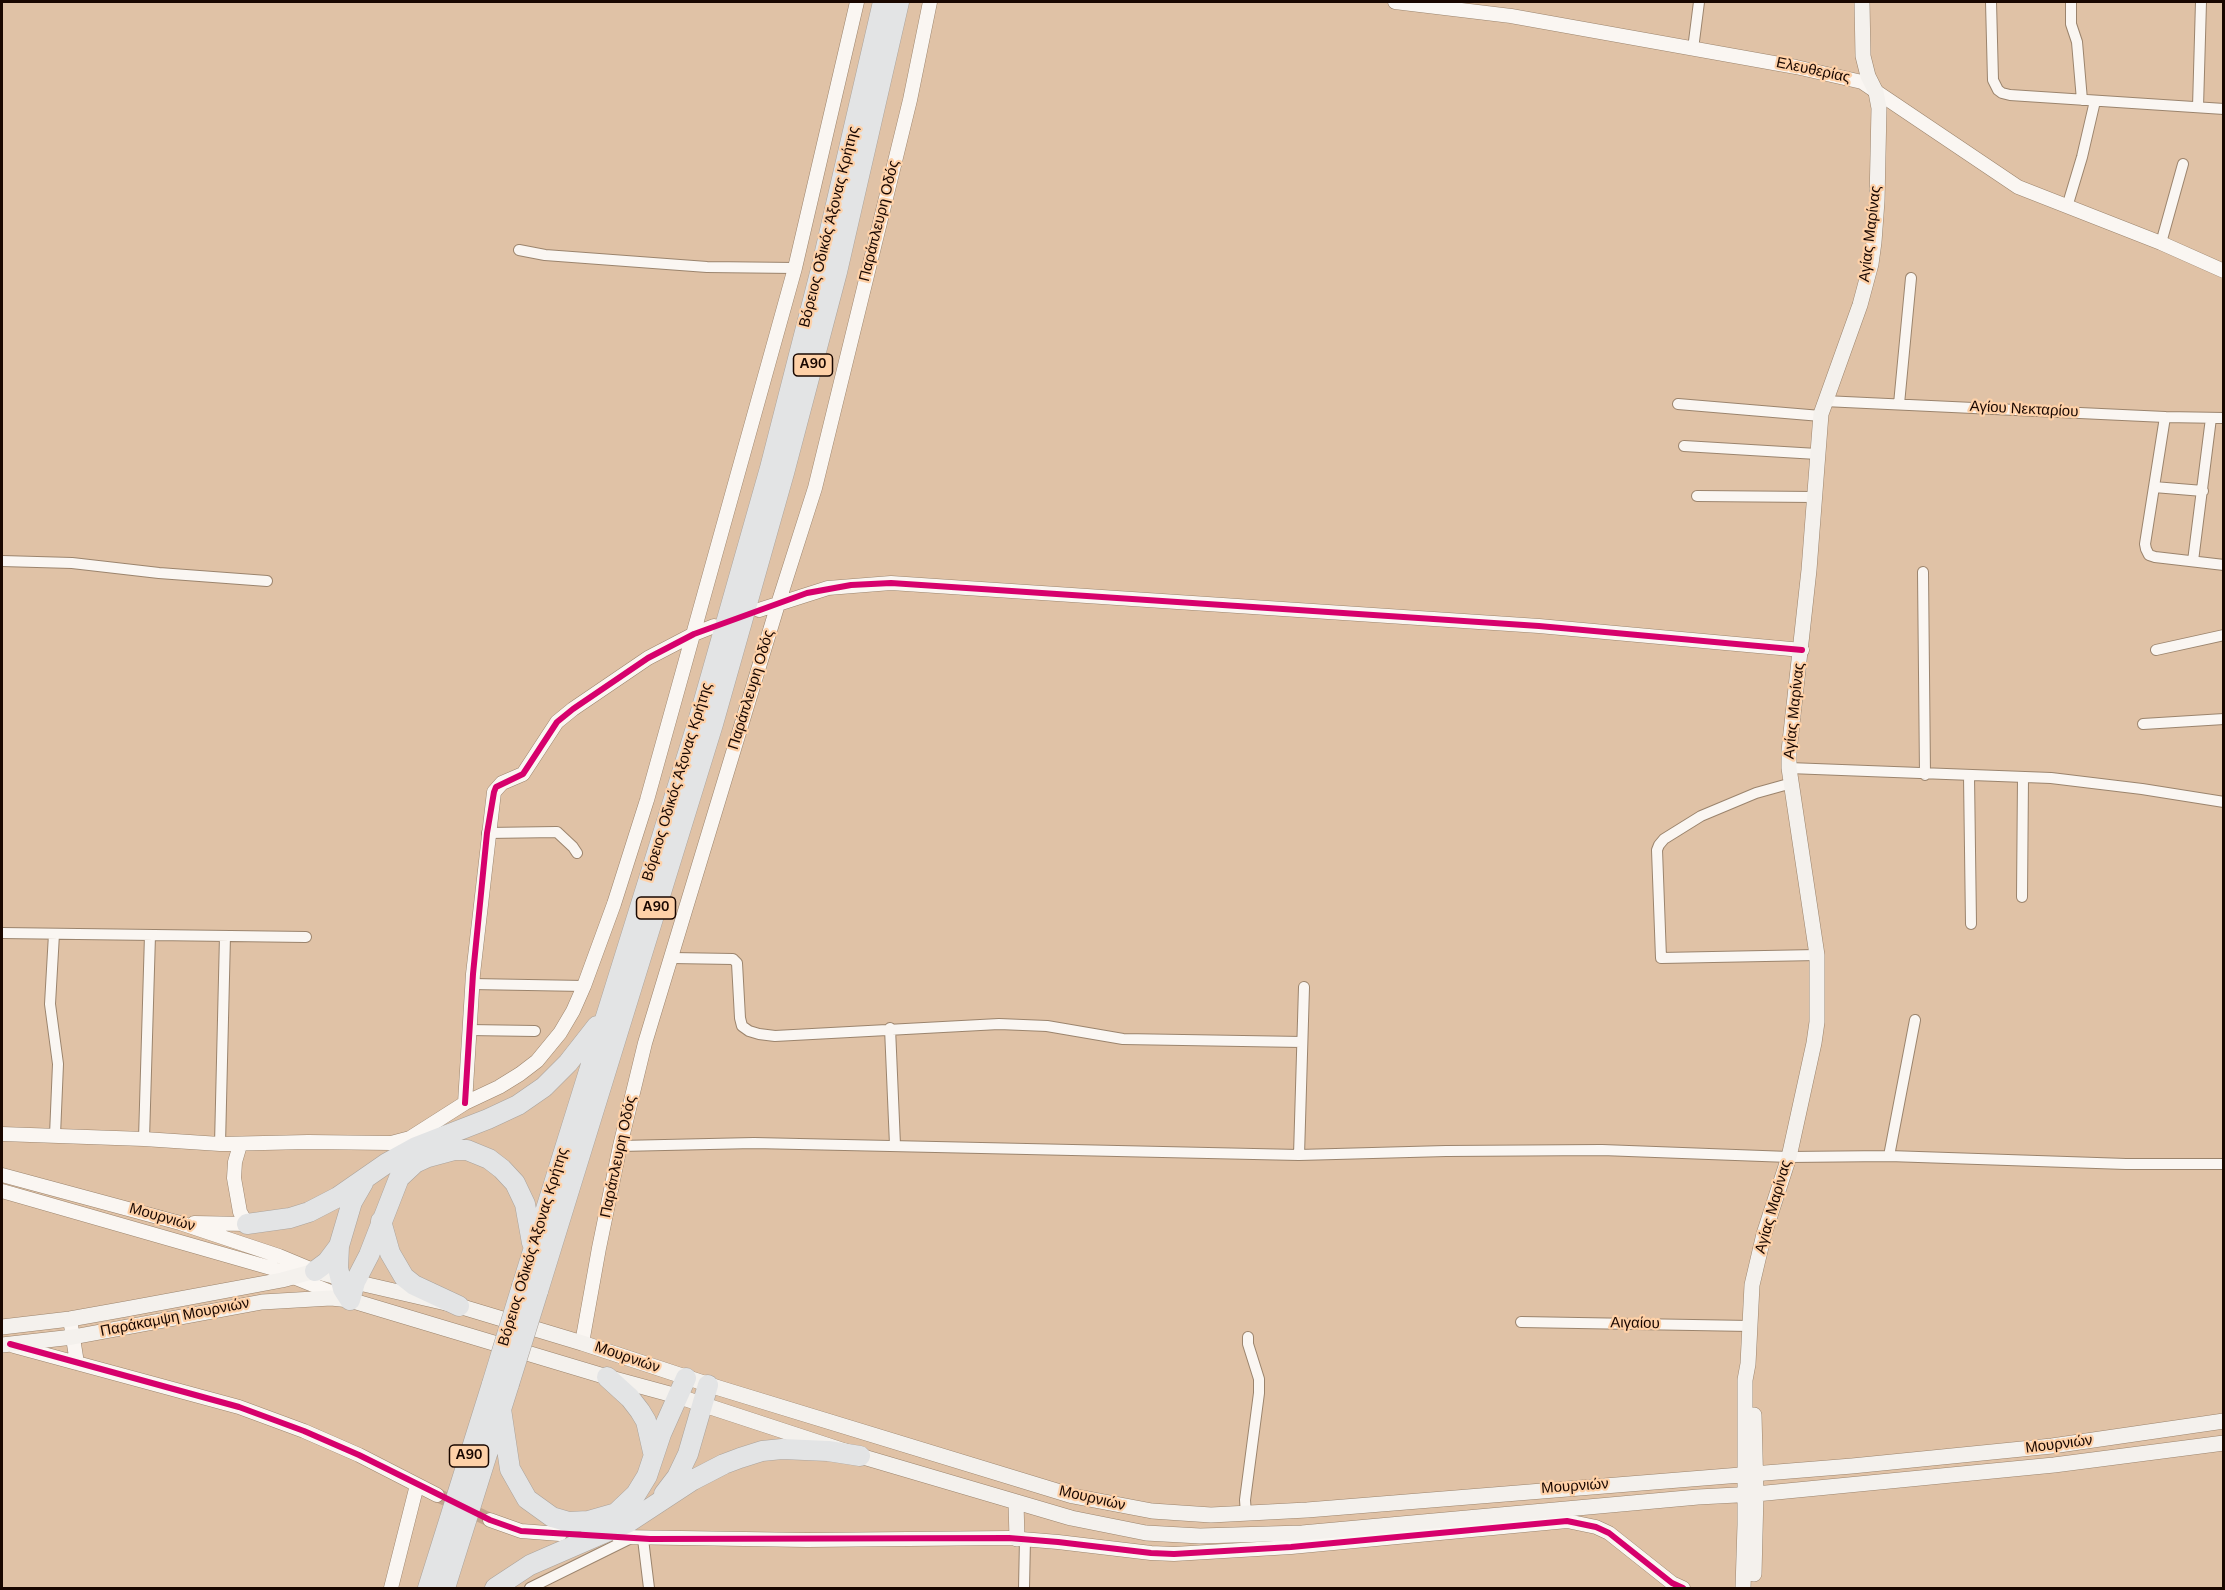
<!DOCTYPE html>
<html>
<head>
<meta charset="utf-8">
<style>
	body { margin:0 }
	#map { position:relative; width:2225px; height:1590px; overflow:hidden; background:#e0c2a6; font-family:"Nunito Sans",sans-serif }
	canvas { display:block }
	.frame { position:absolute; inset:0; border:3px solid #190700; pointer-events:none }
</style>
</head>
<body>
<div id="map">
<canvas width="2225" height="1590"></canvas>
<div class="frame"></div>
</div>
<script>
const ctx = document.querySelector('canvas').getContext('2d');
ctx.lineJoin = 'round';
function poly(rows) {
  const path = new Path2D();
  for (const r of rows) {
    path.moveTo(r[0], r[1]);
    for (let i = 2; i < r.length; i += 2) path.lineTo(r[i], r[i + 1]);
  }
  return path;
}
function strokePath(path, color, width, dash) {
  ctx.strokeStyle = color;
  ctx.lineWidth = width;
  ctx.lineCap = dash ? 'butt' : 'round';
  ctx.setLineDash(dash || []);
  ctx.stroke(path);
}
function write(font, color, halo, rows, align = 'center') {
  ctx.font = font + ' "Nunito Sans",sans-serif';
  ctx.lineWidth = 4.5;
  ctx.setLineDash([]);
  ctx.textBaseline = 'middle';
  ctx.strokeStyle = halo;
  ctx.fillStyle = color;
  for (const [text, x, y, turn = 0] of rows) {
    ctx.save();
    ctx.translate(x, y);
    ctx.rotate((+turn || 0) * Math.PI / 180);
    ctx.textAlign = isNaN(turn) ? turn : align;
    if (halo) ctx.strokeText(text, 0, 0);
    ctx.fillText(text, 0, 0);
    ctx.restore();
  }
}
strokePath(poly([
	[437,1495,490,1520],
	[560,1534,593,1536]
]), '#c2a68d', 14, [14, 7]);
const minor = poly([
	[1991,2,1993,80,1998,90,2002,93,2010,95,2224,109],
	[2071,2,2071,24,2077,42,2082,100],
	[1693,49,1699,2],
	[2198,107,2201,2],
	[2067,207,2082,157,2095,101],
	[2161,243,2183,164],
	[519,250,545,255,707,267,795,268],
	[1824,401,2165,417,2224,418],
	[1678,404,1821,416],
	[1899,404,1911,278],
	[2165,417,2145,544,2146,549,2149,555,2155,557,2224,565],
	[1684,446,1817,454],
	[2154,487,2203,491],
	[1697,496,1814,497],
	[2,561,72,563,159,573,267,581],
	[2193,561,2211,418],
	[1923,572,1925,775],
	[2156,650,2224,635],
	[2143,724,2224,719],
	[1789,768,2051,778,2142,789,2224,802],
	[1969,776,1971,924],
	[1792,783,1756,793,1701,816,1664,839,1659,845,1657,850,1661,958,1817,955],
	[487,833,557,832,573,847,577,853],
	[2022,897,2023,777],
	[2,933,306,937],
	[54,934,50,1004,58,1064,55,1135],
	[672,958,733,959,737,963,740,1018,742,1026,749,1031,759,1034,775,1036,999,1024,1047,1026,1123,1039,1302,1042],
	[472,984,584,986],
	[890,1028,895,1145],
	[469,1030,535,1031],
	[144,1139,150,935],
	[220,1144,225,936],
	[620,1146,754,1143,1299,1155,1446,1151,1602,1150,1789,1157,1889,1156,2126,1164,2224,1164],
	[1299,1155,1304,987],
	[1889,1156,1915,1020],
	[1521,1322,1750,1326],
	[1246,1514,1245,1500,1259,1393,1259,1379,1248,1344,1248,1337],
	[643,1539,649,1588],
	[530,1588,631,1538],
	[1024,1588,1025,1539]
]);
const tertiary = poly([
	[1395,2,1511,16,1796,67,1862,82,2018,187,2161,243,2224,271],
	[759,610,828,588,891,583,1539,626,1802,650],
	[465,1103,473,974,494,792,502,783,523,774,557,722,573,709,648,658,694,634,714,626],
	[2,1134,144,1139,220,1144,308,1142,391,1143,410,1138,465,1103,499,1087,520,1074,537,1061,560,1033,573,1011,584,986,614,904,647,800,795,268,857,2],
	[2,1175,180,1223,279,1256,315,1271],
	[2,1191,271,1268,343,1297],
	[194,1223,247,1224,240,1212,234,1178,235,1162,240,1145],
	[70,1319,77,1363],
	[582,1343,599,1248,620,1146,645,1043,778,604,815,488,910,100,930,2],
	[14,1346,239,1407,304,1431,359,1455,437,1495],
	[490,1520,521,1531,560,1534],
	[619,1537,807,1540,1009,1538,1058,1542,1151,1553,1174,1554,1291,1547,1567,1521,1596,1527,1609,1533,1672,1583,1683,1588],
	[391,1588,417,1485]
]);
const secondary = poly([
	[2,1327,70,1319,126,1309,282,1280,315,1271,355,1282,459,1306,582,1343,719,1388,1073,1496,1152,1511,1211,1515,1307,1510,1852,1466,2052,1446,2224,1421],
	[2,1345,73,1337,262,1302,331,1298,350,1300,607,1377,677,1396,860,1456,1071,1518,1146,1533,1200,1536,1302,1533,1698,1497,1756,1494,2054,1465,2224,1443],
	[1016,1502,1017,1539],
	[1754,1574,1756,1494,1754,1415],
	[1743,1588,1745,1525,1745,1380,1748,1364,1752,1285,1764,1234,1789,1157,1814,1043,1817,1022,1817,955,1789,768,1789,751,1809,570,1821,414,1860,305,1871,264,1874,242,1877,201,1879,108,1876,92,1868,76,1863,56,1862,2]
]);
const motorway = poly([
	[381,1221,390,1253,404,1277,414,1285,459,1306],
	[247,1224,290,1218,309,1212,338,1197,387,1163,416,1147,488,1119,518,1105,544,1087,568,1063,597,1026],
	[315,1271,327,1262,339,1246],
	[522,1286,699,718,770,468,821,269,883,2],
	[538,1291,713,724,784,473,837,272,899,2],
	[350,1300,355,1282,369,1255,399,1178,415,1163,428,1157,454,1150,467,1150,489,1159,502,1169,515,1183,525,1204,532,1243],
	[350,1300,343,1289,338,1268,339,1246,352,1202,363,1183],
	[607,1377,630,1398,640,1411,646,1421,653,1452],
	[501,1409,510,1469,527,1499,552,1517,569,1522,588,1521,616,1513,636,1494,647,1476,661,1434,686,1378],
	[664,1494,677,1477,688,1454,708,1385],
	[428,1588,492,1384],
	[445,1588,509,1384],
	[495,1588,530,1565,629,1522,693,1480,724,1464,740,1458,762,1451,782,1449,828,1451,860,1456]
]);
strokePath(minor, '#9b846d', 12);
strokePath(tertiary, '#9b846d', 15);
strokePath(secondary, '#9b846d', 16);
strokePath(motorway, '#aaa29a', 21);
strokePath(minor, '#faf6f2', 10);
strokePath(tertiary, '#faf6f2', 14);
strokePath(secondary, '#f4f1ed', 15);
strokePath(motorway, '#e3e4e5', 20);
const motorwayBridge = poly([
	[492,1384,522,1286],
	[509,1384,538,1291]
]);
strokePath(motorwayBridge, '#aaa29a', 21, []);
strokePath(motorwayBridge, '#e3e4e5', 20);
strokePath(poly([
	[465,1103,473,974,487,833,494,792,496,787,523,774,557,722,573,709,648,658,694,634,807,593,851,585,891,583,1539,626,1802,650],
	[10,1344,239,1407,304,1431,359,1455,490,1520,521,1531,650,1539,1009,1538,1058,1542,1151,1553,1174,1554,1291,1547,1567,1521,1596,1527,1609,1533,1672,1583,1683,1588]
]), '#d6006c', 6);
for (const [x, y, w] of [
	[813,365,39],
	[656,908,39],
	[469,1456,39]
]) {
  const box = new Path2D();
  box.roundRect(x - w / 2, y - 11, w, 22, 4.5);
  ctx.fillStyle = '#fed1a8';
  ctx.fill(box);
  strokePath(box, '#190700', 1.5);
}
write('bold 14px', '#190700', null, [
	["Α90",813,365],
	["Α90",656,908],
	["Α90",469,1456]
]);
write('15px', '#190700', '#fed1a8', [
	["Ελευθερίας",1813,71,12],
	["Παράπλευρη Οδός",880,221,-76],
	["Βόρειος Οδικός Άξονας Κρήτης",830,227,-76],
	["Αγίας Μαρίνας",1871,234,-83],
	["Αγίου Νεκταρίου",2024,410,3],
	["Παράπλευρη Οδός",752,690,-73],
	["Αγίας Μαρίνας",1795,711,-84],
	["Βόρειος Οδικός Άξονας Κρήτης",678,782,-73],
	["Παράπλευρη Οδός",619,1157,-78],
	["Αγίας Μαρίνας",1774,1207,-74],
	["Μουρνιών",162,1218,16],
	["Βόρειος Οδικός Άξονας Κρήτης",534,1247,-73],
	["Παράκαμψη Μουρνιών",175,1318,-11],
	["Αιγαίου",1635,1324,1],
	["Μουρνιών",627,1358,19],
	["Μουρνιών",2059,1445,-7],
	["Μουρνιών",1575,1487,-4],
	["Μουρνιών",1092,1499,13]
]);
</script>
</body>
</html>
